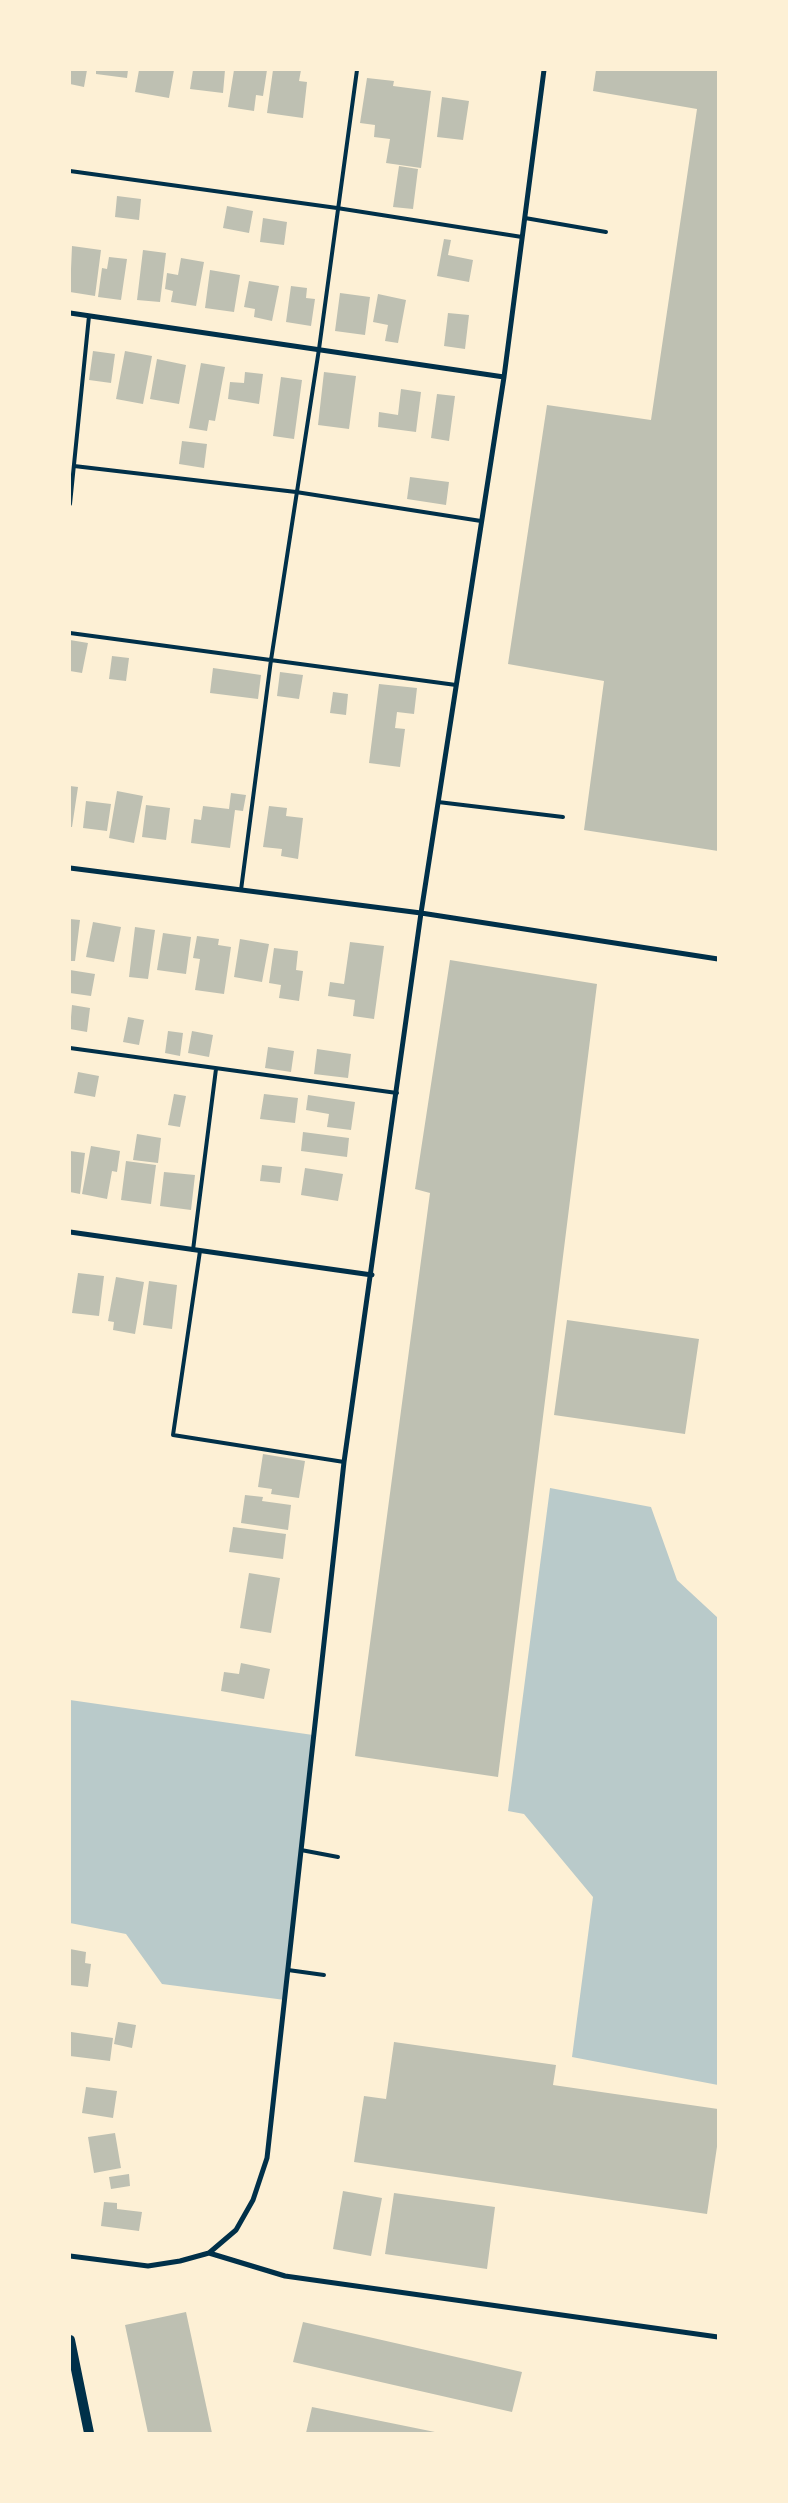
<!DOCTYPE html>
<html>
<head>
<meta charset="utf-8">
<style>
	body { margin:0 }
	#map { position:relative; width:788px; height:2503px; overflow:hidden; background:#fdf0d5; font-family:"Source Sans 3",sans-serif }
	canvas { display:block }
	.frame { position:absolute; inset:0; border:71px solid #fdf0d5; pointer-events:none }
</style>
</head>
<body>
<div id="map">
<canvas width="788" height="2503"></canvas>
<div class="frame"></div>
</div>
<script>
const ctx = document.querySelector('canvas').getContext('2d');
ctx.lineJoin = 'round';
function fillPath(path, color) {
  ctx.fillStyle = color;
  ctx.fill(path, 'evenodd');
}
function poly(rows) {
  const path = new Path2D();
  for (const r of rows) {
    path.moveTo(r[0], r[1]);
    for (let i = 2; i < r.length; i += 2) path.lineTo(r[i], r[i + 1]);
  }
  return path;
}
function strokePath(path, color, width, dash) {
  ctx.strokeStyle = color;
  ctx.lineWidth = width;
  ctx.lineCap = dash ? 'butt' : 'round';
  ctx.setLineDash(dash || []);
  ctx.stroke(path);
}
fillPath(poly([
	[550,1488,651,1507,677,1580,718,1618,718,2085,572,2057,593,1897,524,1814,508,1811],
	[70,1700,313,1735,285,2000,162,1984,126,1934,70,1923]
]), '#b9caca');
fillPath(poly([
	[70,70,87,70,84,87,70,84],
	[96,70,128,70,127,78,96,74],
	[139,70,174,70,169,98,135,92],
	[193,70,225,70,223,93,190,89],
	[234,70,267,70,263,96,256,95,254,111,228,107],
	[273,70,301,70,299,81,307,82,303,118,267,113],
	[596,70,718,70,718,851,584,830,604,681,508,664,547,405,651,420,697,109,593,91],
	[367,78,394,81,393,86,431,91,421,168,386,163,390,139,374,137,375,125,360,123],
	[442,97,469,101,463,140,437,137],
	[399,166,418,169,413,209,393,207],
	[117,196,141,199,139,220,115,217],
	[227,206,253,211,249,233,223,228],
	[263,218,287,222,284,245,260,242],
	[444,239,451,240,448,255,473,260,469,282,437,276],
	[72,246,101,250,95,296,70,292],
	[143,250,166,253,160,302,137,300],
	[109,257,127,259,121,300,98,297,102,268,107,269],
	[181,258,204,262,196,306,171,302,173,291,165,289,167,273,178,275],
	[210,270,240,275,234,312,205,308],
	[249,281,279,286,272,321,254,317,255,309,244,307],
	[291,286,307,288,306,298,315,299,311,326,286,322],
	[340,293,370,297,365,335,335,331],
	[378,294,406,300,398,343,385,341,388,325,373,322],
	[448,313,469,315,465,349,444,346],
	[93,351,115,354,111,383,89,380],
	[125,351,152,356,143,404,116,399],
	[157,359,186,365,179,404,150,399],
	[201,363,225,367,215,421,209,420,207,431,189,428],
	[245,372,263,374,259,404,228,399,230,382,244,383],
	[324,372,356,376,349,429,318,425],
	[281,377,302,380,294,439,273,436],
	[401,389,421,392,416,432,378,427,379,412,398,415],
	[437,394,455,396,449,441,431,438],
	[182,441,207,444,204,468,179,464],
	[410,477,449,482,446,505,407,499],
	[70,640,88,643,82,673,70,671],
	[112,656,129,658,126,681,109,679],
	[213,668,261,675,258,699,210,693],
	[280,672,303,675,299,699,277,696],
	[379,684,417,688,414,714,397,712,395,728,405,729,400,767,369,763],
	[333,692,348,694,346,715,330,713],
	[70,786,78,787,72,827,70,827],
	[117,791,143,796,134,843,109,838],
	[231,793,246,795,243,811,235,810,230,848,191,843,194,819,201,820,203,806,229,809],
	[86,801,111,804,107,831,83,828],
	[146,805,170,808,166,840,142,837],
	[269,806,287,808,286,816,303,818,298,859,281,856,282,849,263,847],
	[70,919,80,920,75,961,70,961],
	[93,922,121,927,114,962,86,957],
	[135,927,155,930,148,979,129,977],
	[163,933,191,937,186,974,157,970],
	[197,936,219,939,218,945,231,947,224,994,195,990,200,959,193,958],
	[240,939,269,944,262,982,234,977],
	[350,942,384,946,374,1019,353,1016,355,1000,328,996,330,982,344,984],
	[274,948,298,951,296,970,303,971,299,1001,279,998,281,985,269,983],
	[450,960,597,984,498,1777,355,1756,430,1193,415,1189],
	[70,970,95,974,91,996,70,993],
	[72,1005,90,1008,87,1032,70,1029],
	[128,1017,144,1020,139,1045,123,1042],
	[168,1031,183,1033,180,1056,165,1053],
	[192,1031,213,1035,209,1057,188,1053],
	[268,1047,294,1051,291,1072,265,1068],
	[317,1049,351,1054,348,1078,314,1074],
	[78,1072,99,1076,95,1097,74,1093],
	[174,1094,186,1096,180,1127,168,1125],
	[264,1094,298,1098,295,1123,260,1119],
	[308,1095,355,1102,351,1130,327,1127,329,1114,306,1110],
	[303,1132,349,1138,347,1157,301,1151],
	[137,1134,161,1138,158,1163,133,1160],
	[91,1146,120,1151,117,1172,112,1171,107,1199,82,1194],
	[70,1151,85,1153,80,1194,70,1192],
	[126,1161,156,1165,151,1204,121,1200],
	[262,1165,282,1167,280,1183,260,1181],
	[305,1168,343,1174,338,1201,301,1195],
	[164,1172,195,1175,191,1210,160,1206],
	[78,1273,104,1276,99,1316,72,1313],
	[116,1277,144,1282,135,1334,113,1330,114,1322,108,1321],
	[149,1281,177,1285,172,1329,143,1325],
	[567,1320,699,1339,685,1434,554,1415],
	[263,1454,305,1461,299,1498,271,1494,272,1489,258,1487],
	[245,1495,263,1497,262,1501,291,1505,288,1530,241,1523],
	[233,1527,286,1534,283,1559,229,1552],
	[249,1573,280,1578,271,1633,240,1628],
	[241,1663,270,1669,264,1699,221,1691,224,1672,239,1674],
	[70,1949,86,1952,85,1963,91,1964,88,1987,70,1985],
	[118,2022,136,2025,132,2048,114,2044],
	[71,2032,113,2038,110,2061,70,2056],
	[394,2042,556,2065,553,2085,718,2109,718,2140,707,2214,354,2162,364,2096,386,2099],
	[86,2087,117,2091,113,2118,82,2113],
	[115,2133,121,2168,94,2173,88,2137],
	[129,2174,130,2186,111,2189,109,2177],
	[343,2191,382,2198,371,2256,333,2249],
	[394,2193,495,2207,487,2269,385,2254],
	[104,2202,117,2203,117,2209,142,2212,139,2231,101,2226],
	[186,2312,212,2433,148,2433,125,2325],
	[303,2322,522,2372,512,2412,293,2362],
	[312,2407,435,2432,435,2433,306,2433]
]), '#bec0b2');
strokePath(poly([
	[70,171,337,208,522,237],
	[525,218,606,232],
	[74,466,296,492,481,521],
	[70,504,89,316],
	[70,633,456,685],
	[438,802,563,817],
	[241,890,271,660,319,349,357,70],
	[70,1048,397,1093],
	[193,1250,216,1069],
	[200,1251,173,1435,344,1462],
	[301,1850,338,1857],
	[288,1970,324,1975]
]), '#003049', 4);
strokePath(poly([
	[70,313,504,377],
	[70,868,421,913,718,959],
	[70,1232,372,1275],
	[209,2253,285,2276,718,2337],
	[70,2256,148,2266,180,2261,209,2253,236,2230,253,2200,267,2158,344,1462,421,913,504,377,544,70]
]), '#003049', 5);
strokePath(poly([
	[70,2340,89,2433]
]), '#003049', 10);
</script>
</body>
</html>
